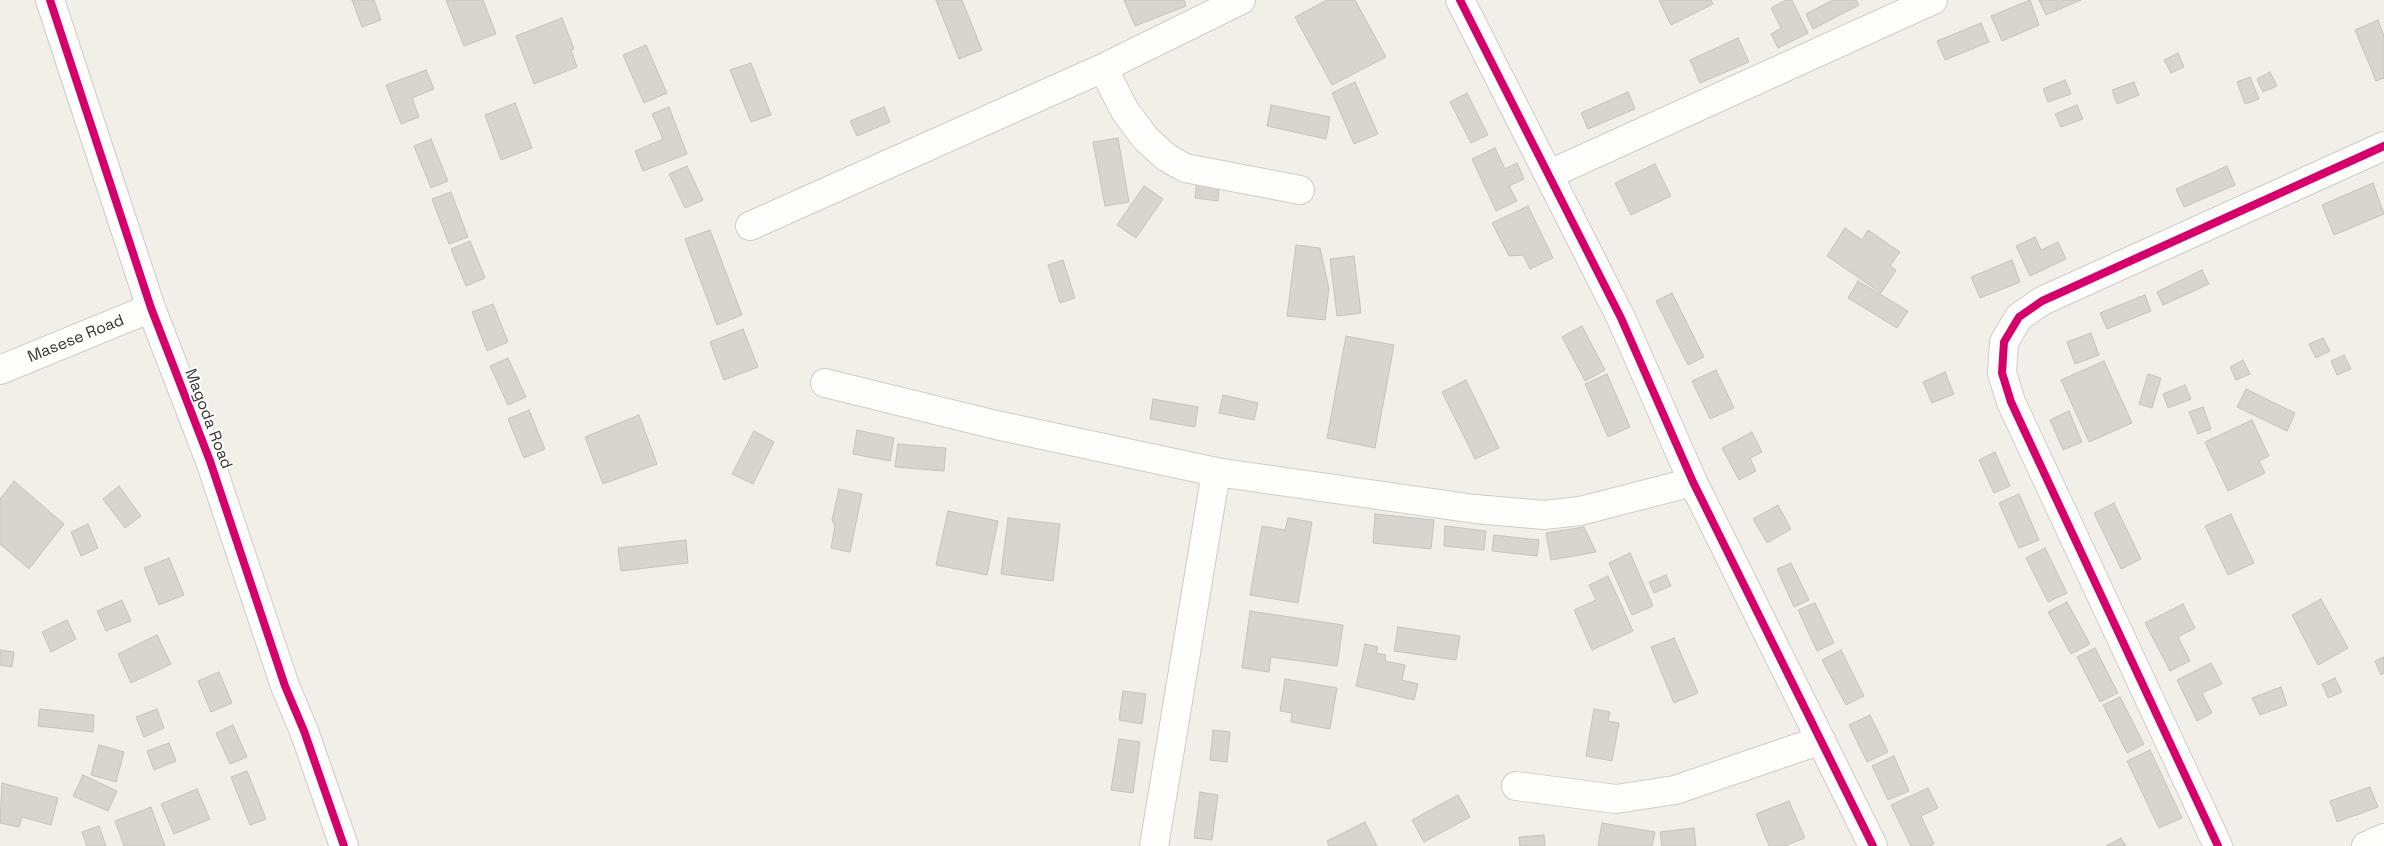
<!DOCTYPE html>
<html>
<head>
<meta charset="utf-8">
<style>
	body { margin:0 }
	canvas { display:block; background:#f2efe8 }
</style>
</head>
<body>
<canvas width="2384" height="846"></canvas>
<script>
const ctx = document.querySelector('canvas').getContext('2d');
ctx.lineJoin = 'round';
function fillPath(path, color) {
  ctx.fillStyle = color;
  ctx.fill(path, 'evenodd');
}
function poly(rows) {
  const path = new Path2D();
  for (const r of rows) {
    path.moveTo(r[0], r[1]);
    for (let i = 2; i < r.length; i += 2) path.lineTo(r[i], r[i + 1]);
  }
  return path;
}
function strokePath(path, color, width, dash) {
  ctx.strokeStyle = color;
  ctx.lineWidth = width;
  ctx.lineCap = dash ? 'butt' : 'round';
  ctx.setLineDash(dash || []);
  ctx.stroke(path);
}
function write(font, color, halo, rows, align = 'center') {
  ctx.font = font + ' "Space Grotesk",sans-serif';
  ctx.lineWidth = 4;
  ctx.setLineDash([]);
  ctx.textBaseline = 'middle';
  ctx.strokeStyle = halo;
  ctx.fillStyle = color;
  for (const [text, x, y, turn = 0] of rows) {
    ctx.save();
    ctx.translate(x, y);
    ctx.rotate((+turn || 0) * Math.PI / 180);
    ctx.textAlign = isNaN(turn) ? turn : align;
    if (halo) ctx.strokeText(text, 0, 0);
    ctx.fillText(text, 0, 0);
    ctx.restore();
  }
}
const building = poly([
	[352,0,374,0,381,20,362,27,352,0],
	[446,0,483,0,496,34,464,46,446,0],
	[936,0,962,0,982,50,959,59,936,0],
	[1124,0,1184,0,1186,6,1135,26,1124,0],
	[1327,0,1355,0,1386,57,1332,85,1295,17,1327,0],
	[1659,0,1711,0,1713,4,1671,25,1659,0],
	[1786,0,1792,0,1808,33,1778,48,1771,34,1781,28,1771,8,1786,0],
	[1833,0,1856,0,1859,5,1813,29,1806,14,1833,0],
	[2030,0,2039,25,2002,41,1991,16,2030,0],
	[2039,0,2081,0,2046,15,2039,0],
	[562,18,574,49,571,50,577,67,534,84,516,36,562,18],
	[2378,20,2384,36,2384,78,2376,81,2355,30,2378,20],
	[1981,23,1989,42,1945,60,1937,41,1981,23],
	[1738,38,1749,62,1700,83,1690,60,1738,38],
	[646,45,667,93,644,103,623,55,646,45],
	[2178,53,2184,67,2171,73,2164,60,2178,53],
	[751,63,771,115,751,122,730,70,751,63],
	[426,70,434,89,412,98,419,117,401,124,386,85,426,70],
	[2270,72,2277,86,2263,92,2257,79,2270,72],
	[2250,77,2259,99,2245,104,2237,82,2250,77],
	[2065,80,2071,94,2048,102,2043,89,2065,80],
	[1355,82,1378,134,1354,144,1332,93,1355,82],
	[2134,82,2139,95,2117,104,2112,90,2134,82],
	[1628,92,1635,109,1588,129,1581,113,1628,92],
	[1467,93,1488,135,1471,143,1450,102,1467,93],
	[515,103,532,148,501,160,485,115,515,103],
	[1271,105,1330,117,1326,139,1267,126,1271,105],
	[2077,105,2083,119,2061,127,2055,114,2077,105],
	[669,107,687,154,643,171,635,151,663,139,652,114,669,107],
	[884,107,890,122,857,136,850,121,884,107],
	[1118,138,1129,202,1105,206,1093,142,1118,138],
	[431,139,448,181,431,188,414,146,431,139],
	[1495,148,1505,169,1517,163,1524,179,1509,186,1517,201,1496,211,1472,159,1495,148],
	[1655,164,1671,196,1631,215,1615,183,1655,164],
	[687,166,703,200,685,208,669,174,687,166],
	[2227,166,2235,185,2184,207,2176,189,2227,166],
	[1197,179,1219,181,1218,201,1195,198,1197,179],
	[2373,183,2384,214,2334,235,2322,205,2373,183],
	[1144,186,1163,199,1136,238,1117,225,1144,186],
	[451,192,468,237,449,244,432,199,451,192],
	[1528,206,1553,258,1530,269,1523,255,1509,256,1492,223,1528,206],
	[1845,228,1862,240,1868,230,1900,252,1890,266,1896,270,1881,293,1827,256,1845,228],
	[710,230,742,315,717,325,685,239,710,230],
	[2035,237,2041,250,2058,242,2066,259,2030,276,2016,246,2035,237],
	[470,241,485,278,466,286,451,249,470,241],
	[1296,245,1320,248,1329,289,1325,320,1287,316,1296,245],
	[1354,256,1361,313,1337,316,1330,259,1354,256],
	[1063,260,1075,298,1060,303,1048,265,1063,260],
	[2012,260,2020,282,1980,298,1971,277,2012,260],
	[2202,270,2209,284,2163,305,2157,292,2202,270],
	[1858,281,1908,311,1897,328,1848,298,1858,281],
	[1672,293,1704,357,1688,365,1656,301,1672,293],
	[2145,295,2151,311,2107,329,2100,313,2145,295],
	[493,304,508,342,487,351,472,312,493,304],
	[1582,326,1605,370,1585,381,1562,337,1582,326],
	[743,329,758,367,724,380,710,342,743,329],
	[2091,333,2099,355,2075,364,2067,342,2091,333],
	[1346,336,1394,345,1375,448,1327,438,1346,336],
	[2323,338,2330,351,2316,358,2309,344,2323,338],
	[2344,355,2351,369,2337,375,2331,361,2344,355],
	[508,358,526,397,508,405,490,366,508,358],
	[2243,360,2250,374,2236,380,2230,367,2243,360],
	[2104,361,2132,423,2089,442,2061,380,2104,361],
	[1716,370,1734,408,1710,419,1692,381,1716,370],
	[1945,372,1954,394,1932,403,1923,382,1945,372],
	[1607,374,1630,427,1608,437,1585,384,1607,374],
	[2148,374,2161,378,2152,408,2139,404,2148,374],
	[1466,380,1499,448,1475,459,1442,392,1466,380],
	[2185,385,2191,399,2168,408,2163,394,2185,385],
	[2246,389,2295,413,2287,431,2237,407,2246,389],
	[1223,395,1258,403,1254,420,1219,413,1223,395],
	[1153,399,1198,407,1195,427,1150,419,1153,399],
	[2203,407,2211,429,2198,434,2189,412,2203,407],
	[529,410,545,449,524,458,508,419,529,410],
	[2069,411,2082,442,2063,450,2050,420,2069,411],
	[639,415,657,464,603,484,585,437,639,415],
	[2252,420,2269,456,2259,461,2265,473,2228,491,2205,442,2252,420],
	[857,430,894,438,890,461,853,454,857,430],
	[754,431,774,442,753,484,732,474,754,431],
	[1752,432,1762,452,1750,458,1756,471,1739,480,1722,448,1752,432],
	[898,444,946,448,944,471,895,467,898,444],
	[1995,452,2010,486,1994,493,1979,460,1995,452],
	[14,481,64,524,29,569,0,544,0,499,14,481],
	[119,486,141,516,125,528,103,499,119,486],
	[839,489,862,494,850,552,831,548,835,526,832,520,839,489],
	[2019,494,2039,540,2019,548,1999,503,2019,494],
	[2114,503,2141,559,2121,569,2094,513,2114,503],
	[1778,505,1791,529,1767,543,1753,519,1778,505],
	[948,511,998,521,987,575,936,565,948,511],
	[1375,514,1434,520,1431,549,1373,543,1375,514],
	[2231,514,2254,563,2228,575,2205,526,2231,514],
	[1008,518,1060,524,1053,581,1001,574,1008,518],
	[1288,518,1312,522,1298,603,1250,595,1262,526,1285,530,1288,518],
	[88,524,98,548,81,556,71,532,88,524],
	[1445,526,1486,531,1484,550,1444,546,1445,526],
	[1584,527,1596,552,1551,560,1546,533,1584,527],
	[1494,535,1539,540,1537,556,1492,551,1494,535],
	[686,540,688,563,621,571,618,548,686,540],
	[2045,548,2067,593,2048,602,2026,558,2045,548],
	[1630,553,1653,606,1632,615,1609,563,1630,553],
	[169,558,184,595,159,605,144,568,169,558],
	[1791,563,1809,600,1794,607,1777,569,1791,563],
	[1666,575,1671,586,1654,593,1649,582,1666,575],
	[1608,576,1633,631,1592,650,1574,610,1596,600,1589,585,1608,576],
	[2321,599,2348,648,2318,665,2292,615,2321,599],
	[122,600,131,621,106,631,97,611,122,600],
	[2067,602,2090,644,2071,654,2048,612,2067,602],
	[1815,603,1834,643,1817,651,1798,610,1815,603],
	[2183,604,2195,628,2178,637,2190,661,2170,671,2145,623,2183,604],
	[1250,611,1343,625,1337,666,1271,657,1269,672,1242,668,1250,611],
	[67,620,76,639,51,652,42,632,67,620],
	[1398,627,1460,636,1456,660,1394,651,1398,627],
	[157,635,171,664,131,683,118,654,157,635],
	[1674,638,1698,693,1674,703,1651,647,1674,638],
	[1365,644,1378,647,1376,653,1386,655,1385,661,1405,665,1402,680,1418,684,1414,700,1356,686,1365,644],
	[2095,648,2118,693,2100,702,2077,657,2095,648],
	[0,650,14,652,12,667,0,665,0,650],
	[1841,650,1864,696,1846,705,1822,660,1841,650],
	[2384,657,2384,673,2381,675,2375,661,2384,657],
	[2211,663,2222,684,2202,693,2212,713,2197,721,2177,680,2211,663],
	[219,672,232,703,211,712,198,681,219,672],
	[2335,678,2342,692,2328,698,2322,684,2335,678],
	[1285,679,1337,688,1330,729,1291,722,1292,713,1280,711,1285,679],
	[2281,687,2287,705,2260,715,2252,698,2281,687],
	[1123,691,1146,694,1142,724,1119,720,1123,691],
	[2120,697,2144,744,2127,753,2103,705,2120,697],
	[40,709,94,715,93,732,38,726,40,709],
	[157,709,164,728,144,737,136,717,157,709],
	[1594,709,1610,712,1608,721,1619,723,1612,761,1586,756,1594,709],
	[1870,715,1888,752,1867,762,1849,725,1870,715],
	[233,725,247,757,230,764,216,733,233,725],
	[1213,730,1230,732,1227,762,1210,760,1213,730],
	[1119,739,1140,742,1133,793,1111,790,1119,739],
	[169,743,176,761,154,770,147,751,169,743],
	[99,745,124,752,116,782,91,775,99,745],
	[2150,750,2182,818,2159,828,2127,761,2150,750],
	[1894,756,1909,791,1888,800,1872,766,1894,756],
	[247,771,266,819,250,825,231,777,247,771],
	[83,775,117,791,108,811,73,796,83,775],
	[2,783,58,798,51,825,22,817,19,827,0,823,2,783],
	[2370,787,2378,807,2337,822,2330,801,2370,787],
	[1928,788,1938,808,1921,816,1934,844,1930,846,1911,846,1891,805,1928,788],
	[197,789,210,819,174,834,161,804,197,789],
	[1200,792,1218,795,1212,840,1194,838,1200,792],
	[1458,795,1470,817,1424,842,1412,820,1458,795],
	[1789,801,1805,838,1784,846,1769,846,1756,814,1789,801],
	[151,807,165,846,124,846,115,821,151,807],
	[1365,822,1377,846,1329,846,1327,841,1365,822],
	[1602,823,1655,832,1652,846,1598,846,1602,823],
	[99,826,106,846,87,846,82,832,99,826],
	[1694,828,1696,846,1662,846,1660,832,1694,828],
	[1544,835,1545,846,1520,846,1519,837,1544,835],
	[2121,838,2126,846,2106,846,2121,838]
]);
fillPath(building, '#d8d5d0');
strokePath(building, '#c5c2be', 1);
const minor = poly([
	[1460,0,1621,318,1693,482,1873,846],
	[1103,68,1125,111,1146,139,1166,157,1185,168,1300,190],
	[1550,174,1933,0],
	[750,226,1103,68,1241,0],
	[0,370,151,308],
	[825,383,996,425,1216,472,1475,509,1544,515,1580,511,1693,482],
	[1516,786,1616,799,1675,790,1821,740],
	[1154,846,1216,472],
	[2218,846,2011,402,2002,373,2004,342,2019,317,2042,301,2384,146],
	[2366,846,2384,838]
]);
const tertiary = poly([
	[50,0,151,308,210,461,285,686,304,731,344,846]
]);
strokePath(minor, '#ceccc7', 30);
strokePath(tertiary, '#ceccc7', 30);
strokePath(minor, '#fdfdfc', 28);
strokePath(tertiary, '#fdfdfc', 28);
strokePath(poly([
	[50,0,151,308,210,461,285,686,304,731,344,846],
	[1460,0,1621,318,1693,482,1873,846],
	[2218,846,2011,402,2002,373,2004,342,2019,317,2042,301,2384,146]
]), '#d6006c', 8);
write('16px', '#363430', '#fffefc', [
	["Masese Road",76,339,-22],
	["Magoda Road",208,419,69]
]);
</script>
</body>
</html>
